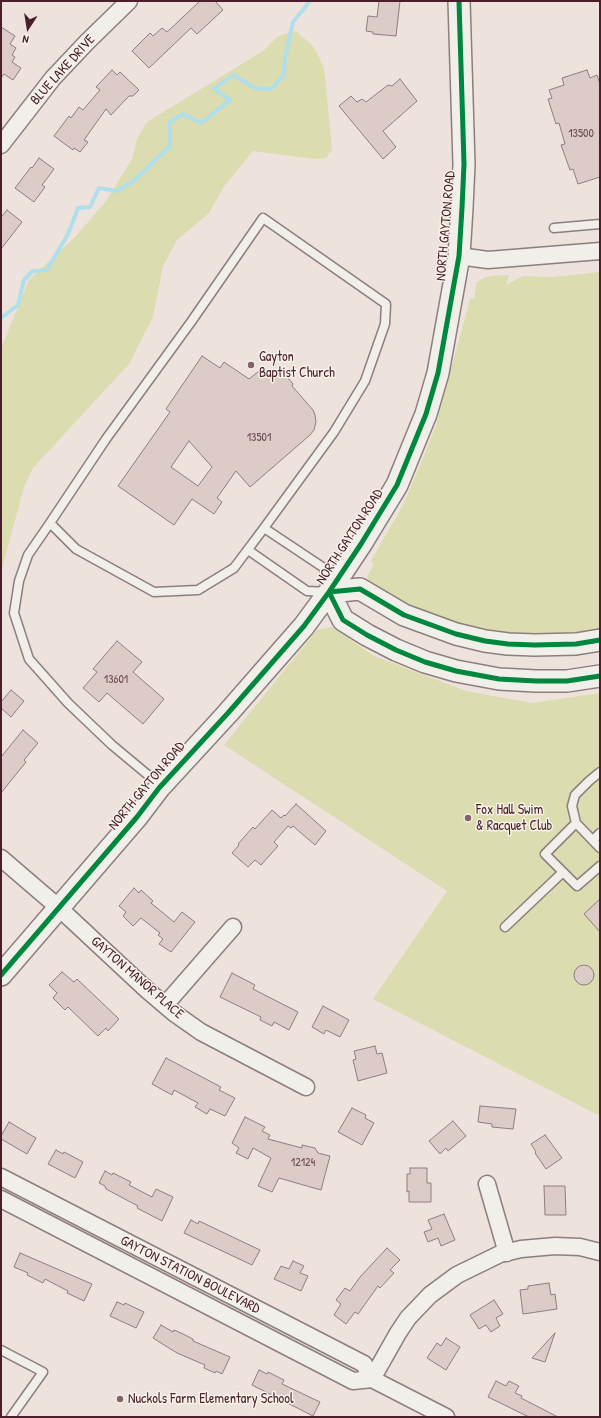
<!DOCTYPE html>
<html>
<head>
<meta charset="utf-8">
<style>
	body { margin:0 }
	#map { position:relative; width:601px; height:1418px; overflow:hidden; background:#eee2dc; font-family:"Patrick Hand",sans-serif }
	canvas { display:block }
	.frame { position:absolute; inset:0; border:2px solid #4a1f2b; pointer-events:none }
	.north { position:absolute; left:8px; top:8px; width:40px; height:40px; -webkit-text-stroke:3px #f7f3e8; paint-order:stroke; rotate:192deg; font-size:11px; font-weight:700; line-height:16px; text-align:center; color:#4a1f2b }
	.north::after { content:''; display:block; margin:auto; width:14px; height:18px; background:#4a1f2b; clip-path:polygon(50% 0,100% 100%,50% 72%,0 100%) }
</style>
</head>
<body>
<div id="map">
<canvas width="601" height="1418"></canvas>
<div class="frame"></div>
<div class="north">N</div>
</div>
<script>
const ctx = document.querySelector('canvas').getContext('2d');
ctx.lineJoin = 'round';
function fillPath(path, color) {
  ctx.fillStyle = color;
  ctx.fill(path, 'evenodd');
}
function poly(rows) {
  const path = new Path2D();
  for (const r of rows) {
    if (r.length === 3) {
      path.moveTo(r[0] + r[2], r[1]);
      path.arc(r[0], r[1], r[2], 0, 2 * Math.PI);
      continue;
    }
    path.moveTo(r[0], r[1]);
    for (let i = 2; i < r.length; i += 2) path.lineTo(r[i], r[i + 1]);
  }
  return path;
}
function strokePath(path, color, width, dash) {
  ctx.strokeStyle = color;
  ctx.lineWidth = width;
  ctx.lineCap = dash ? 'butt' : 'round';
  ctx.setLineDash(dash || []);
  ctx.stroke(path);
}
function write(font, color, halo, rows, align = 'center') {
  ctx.font = font + ' "Patrick Hand",sans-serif';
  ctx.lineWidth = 3;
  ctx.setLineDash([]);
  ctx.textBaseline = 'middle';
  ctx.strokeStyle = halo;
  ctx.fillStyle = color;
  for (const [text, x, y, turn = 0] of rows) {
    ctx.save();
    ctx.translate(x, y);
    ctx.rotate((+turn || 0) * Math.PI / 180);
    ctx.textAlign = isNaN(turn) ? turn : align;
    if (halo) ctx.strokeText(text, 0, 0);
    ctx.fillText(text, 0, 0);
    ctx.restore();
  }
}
fillPath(poly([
	[296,31,314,47,323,66,325,76,332,150,326,158,315,159,253,151,225,185,209,213,177,240,163,266,153,317,129,364,33,468,24,487,1,572,1,349,29,280,77,235,106,201,132,159,137,139,147,122,263,51,278,36],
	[600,272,600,635,515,639,448,627,370,585,367,576,374,565,371,561,403,505,422,461,436,425,470,299,474,299,477,282,483,278,492,276,509,275,506,285,523,276,553,277],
	[332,627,374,656,466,691,532,703,600,693,600,1116,373,999,447,891,224,745,317,630]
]), '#dbdcaf');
strokePath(poly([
	[1,318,18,305,24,280,33,271,47,270,68,234,78,208,90,207,99,188,117,191,135,180,170,146,170,122,183,114,201,123,230,100,214,89,233,75,255,88,271,89,284,75,285,58,293,22,310,1]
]), '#aedfeb', 4);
const building = poly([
	[200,1,215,1,223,10,197,34,191,28,149,68,132,51,150,33,153,36,162,28,167,32,200,1],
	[379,1,400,1,396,36,373,34,373,32,366,31,368,16,377,17,379,1],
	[1,27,15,36,10,44,16,48,12,55,15,57,12,62,21,68,13,80,4,74,1,78,1,27],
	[112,70,117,75,120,72,139,90,133,96,129,96,111,115,106,109,84,140,88,142,80,152,74,148,73,150,54,136,69,116,71,118,79,107,83,110,100,90,96,87,112,70],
	[587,70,590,78,597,75,600,84,600,177,578,184,573,169,570,170,561,145,565,144,559,123,556,124,548,99,552,98,549,90,564,85,562,78,587,70],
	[400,79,417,101,383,131,396,147,383,159,339,106,351,96,357,102,362,99,366,102,388,85,392,86,400,79],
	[39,158,54,169,42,185,45,187,34,202,15,188,31,167,32,168,39,158],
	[7,210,22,222,1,249,1,217,7,210],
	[202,356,220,368,224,362,249,379,264,367,274,379,283,372,293,384,292,386,313,410,315,415,316,422,314,430,310,435,250,487,236,471,217,498,222,502,214,514,192,499,174,525,118,486,170,412,166,409,202,356],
	[189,441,212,467,198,486,171,467,189,441],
	[117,641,142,662,133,672,164,699,143,724,107,693,99,702,83,688,97,672,93,669,117,641],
	[11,690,24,701,11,717,1,708,1,702,11,690],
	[23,730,38,743,24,760,26,762,1,793,1,757,23,730],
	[296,804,326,831,315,845,293,826,291,828,288,826,274,842,278,846,261,865,255,860,248,867,232,853,239,845,238,844,253,827,255,829,272,810,281,818,284,815,285,816,296,804],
	[134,888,139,893,141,890,153,901,151,903,174,922,182,912,195,922,171,952,159,944,163,939,158,935,160,933,141,918,133,926,123,916,126,912,119,906,134,888],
	[600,899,600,932,584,914,600,899],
	[584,975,10],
	[62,972,74,982,77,979,119,1019,108,1031,106,1028,98,1036,68,1007,65,1010,53,998,57,993,49,985,62,972],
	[232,973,255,985,253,989,298,1012,289,1030,274,1022,272,1026,260,1020,261,1017,220,997,232,973],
	[323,1006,349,1020,340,1037,326,1030,324,1034,312,1027,323,1006],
	[375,1046,377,1054,382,1053,387,1073,358,1081,353,1060,356,1059,354,1051,375,1046],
	[166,1058,221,1087,219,1090,235,1098,225,1116,210,1109,207,1114,195,1107,198,1103,174,1090,172,1095,152,1084,166,1058],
	[480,1106,516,1109,513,1129,492,1127,492,1124,478,1122,480,1106],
	[352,1108,366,1115,365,1118,374,1123,362,1145,338,1132,352,1108],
	[245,1117,265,1127,262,1131,270,1135,268,1139,302,1148,302,1145,315,1148,318,1153,330,1156,321,1190,279,1178,272,1192,258,1186,271,1158,253,1148,248,1159,236,1153,239,1148,232,1143,245,1117],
	[453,1121,466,1136,448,1151,446,1148,440,1154,429,1141,453,1121],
	[9,1122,36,1138,27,1154,1,1139,1,1136,9,1122],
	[545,1135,562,1158,546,1169,535,1153,536,1152,531,1144,545,1135],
	[56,1150,63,1154,64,1152,83,1162,75,1178,48,1164,56,1150],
	[410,1168,427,1168,427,1183,431,1183,431,1202,409,1202,409,1191,407,1192,407,1174,410,1174,410,1168],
	[105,1171,112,1175,113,1173,131,1182,129,1185,152,1197,156,1189,173,1197,162,1221,137,1208,138,1206,106,1189,105,1186,99,1183,105,1171],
	[544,1186,565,1186,566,1215,545,1215,544,1186],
	[444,1214,455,1240,441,1246,438,1238,428,1242,424,1232,432,1229,428,1220,444,1214],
	[191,1220,198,1224,199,1221,260,1250,252,1265,184,1233,191,1220],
	[387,1248,400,1260,390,1270,394,1273,380,1288,378,1286,358,1314,355,1312,346,1324,334,1315,341,1304,336,1300,345,1288,350,1291,360,1277,387,1248],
	[20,1253,92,1284,84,1301,67,1293,68,1291,45,1279,43,1283,27,1275,28,1273,14,1267,20,1253],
	[293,1261,304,1266,300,1273,308,1276,301,1291,274,1279,281,1266,289,1269,293,1261],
	[549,1283,551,1295,555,1294,557,1309,523,1314,520,1290,528,1289,528,1286,549,1283],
	[494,1300,503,1314,496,1318,500,1326,491,1332,486,1325,479,1329,470,1315,494,1300],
	[117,1302,124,1305,125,1303,144,1312,136,1328,110,1316,117,1302],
	[161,1325,173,1332,174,1330,181,1333,193,1339,193,1341,230,1357,222,1374,216,1371,215,1373,204,1368,205,1365,177,1353,153,1338,161,1325],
	[555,1333,545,1362,532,1358,555,1333],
	[446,1338,460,1347,446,1370,427,1358,437,1343,441,1346,446,1338],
	[259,1370,267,1374,268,1372,284,1380,282,1384,320,1402,313,1416,252,1385,259,1370],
	[496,1381,506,1386,509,1381,519,1386,515,1393,522,1396,521,1398,558,1417,529,1417,488,1397,496,1381]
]);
fillPath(building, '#dccbc7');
strokePath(building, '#8c7e7e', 1);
const service = poly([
	[263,218,386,304,385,324,365,381,334,432,264,528,234,568,198,590,154,592,76,549,50,523,106,439,191,322,263,218],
	[554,228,600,224],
	[50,523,28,555,19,581,14,613,29,659,68,703,112,745,160,785],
	[248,550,307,591,329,592,324,568,264,528],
	[576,823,572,806,575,795,589,781,600,772],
	[593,840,600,833],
	[600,848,576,823,545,854,577,886,600,866],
	[505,927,563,872],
	[1,1350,43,1372,11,1417]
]);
const minor = poly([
	[1,145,53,78,87,42,129,1],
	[459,256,488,260,600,251],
	[1,858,58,907,147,990,174,1013,201,1032,306,1087],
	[165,1005,233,927],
	[1,1177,364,1364,372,1379],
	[487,1184,507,1253],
	[1,1199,353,1381,372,1379,446,1417],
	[372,1379,398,1333,408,1318,430,1295,457,1275,500,1254,521,1249,555,1246,580,1247,600,1252]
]);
const tertiary = poly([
	[600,640,576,644,535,645,508,644,485,641,456,634,404,615,360,589,329,592,343,620,367,635,396,650,425,662,456,671,499,679,536,681,567,681,600,676],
	[1,975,137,817,159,788,228,713,304,626,329,592,361,544,397,485,426,414,438,373,459,256,462,208,464,164,459,1]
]);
strokePath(service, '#8c7e7e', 11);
strokePath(minor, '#8c7e7e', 19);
strokePath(tertiary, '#8c7e7e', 24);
strokePath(service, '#f1efea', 8);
strokePath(minor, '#f1efea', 16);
strokePath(tertiary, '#f1efea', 21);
strokePath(poly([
	[600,640,576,644,535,645,508,644,485,641,456,634,404,615,360,589,329,592,343,620,367,635,396,650,425,662,456,671,499,679,536,681,567,681,600,676],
	[1,975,137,817,159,788,228,713,304,626,329,592,361,544,397,485,426,414,438,373,459,256,462,208,464,164,459,1]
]), '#00873e', 5);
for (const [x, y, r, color] of [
	[251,365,4,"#836369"],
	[468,818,4,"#836369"],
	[120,1399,4,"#836369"]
]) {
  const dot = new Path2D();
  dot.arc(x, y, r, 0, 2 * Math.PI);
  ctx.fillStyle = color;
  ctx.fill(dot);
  strokePath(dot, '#f7f3e8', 1.5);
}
write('12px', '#704c54', null, [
	["13500",581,134],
	["13501",259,438],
	["13601",116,680],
	["12124",303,1163]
]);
write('14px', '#4a1f2b', '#f7f3e8', [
	["BLUE LAKE DRIVE",63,70,-48],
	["NORTH GAYTON ROAD",446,226,-85],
	["NORTH GAYTON ROAD",350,537,-57],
	["NORTH GAYTON ROAD",147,786,-50],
	["GAYTON MANOR PLACE",137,978,41],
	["GAYTON STATION BOULEVARD",190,1275,27]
]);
write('14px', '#4a1f2b', '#f7f3e8', [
	["Gayton",259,357],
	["Baptist Church",259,373],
	["Fox Hall Swim",476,810],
	["& Racquet Club",476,826],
	["Nuckols Farm Elementary School",128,1399]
], 'left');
</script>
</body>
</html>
